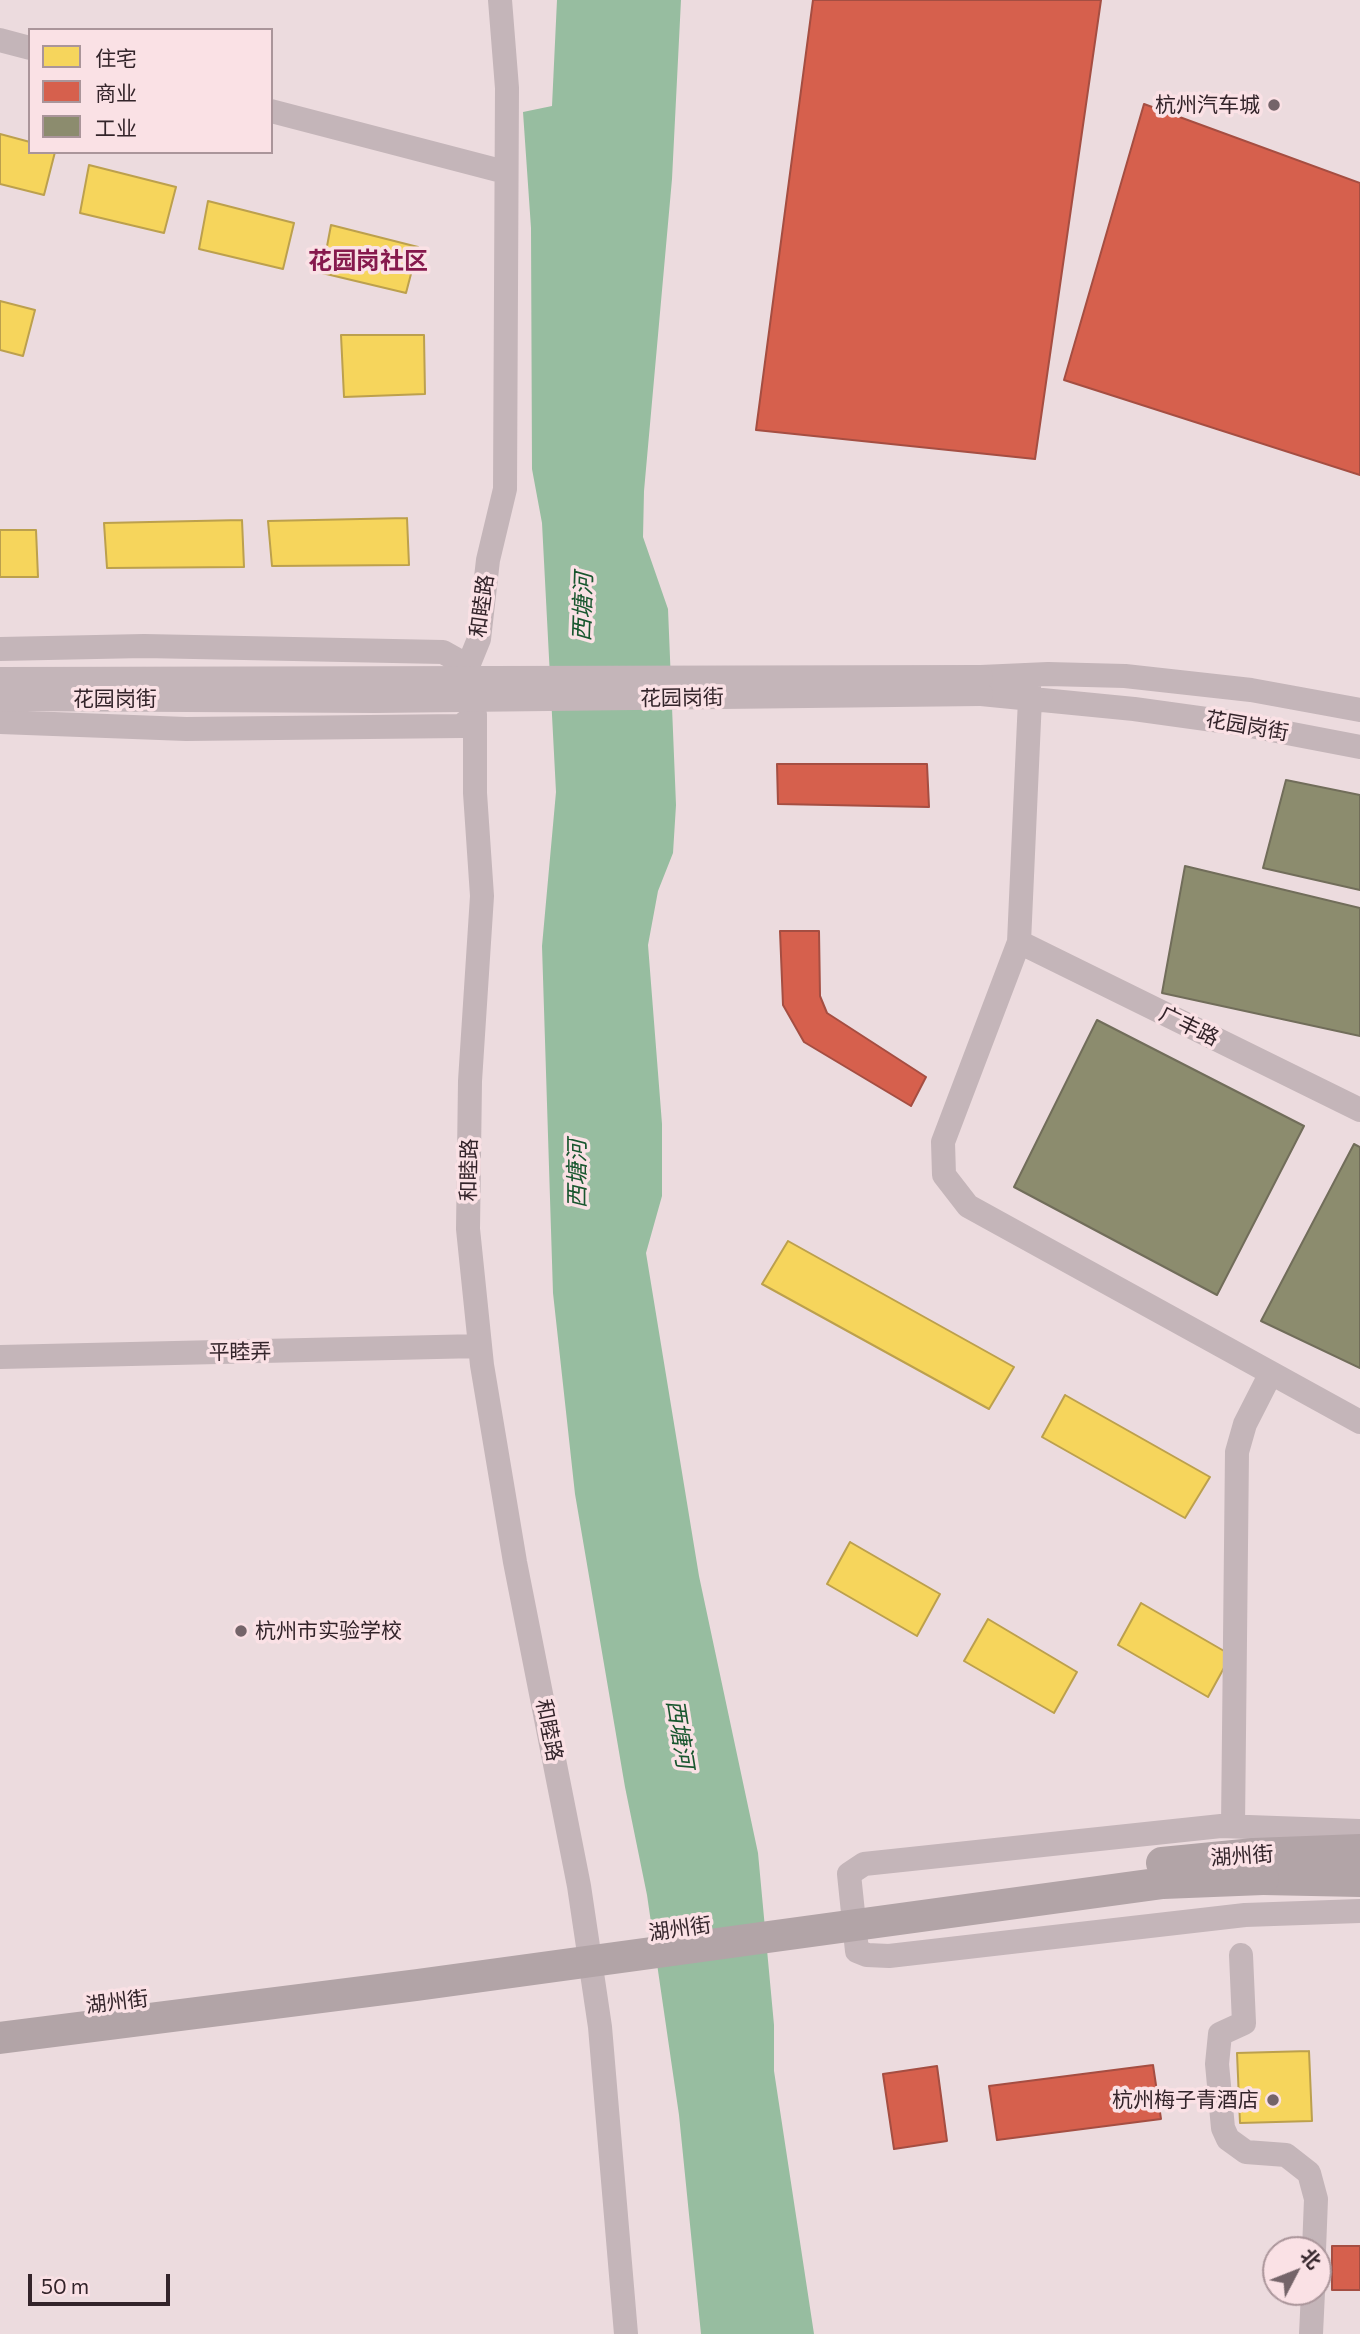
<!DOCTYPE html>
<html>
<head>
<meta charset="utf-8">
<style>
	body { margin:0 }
	#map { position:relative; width:1360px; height:2334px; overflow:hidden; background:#ecdbde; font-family:Commissioner,"Noto Sans SC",sans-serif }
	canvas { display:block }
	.legend { position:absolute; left:28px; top:28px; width:245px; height:126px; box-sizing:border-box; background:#fae1e5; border:2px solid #aa959a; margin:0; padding:9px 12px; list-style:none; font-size:21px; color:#33242a }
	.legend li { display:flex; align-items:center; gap:14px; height:35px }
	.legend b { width:35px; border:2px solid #aa959a }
	.north { position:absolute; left:1262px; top:2236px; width:70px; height:70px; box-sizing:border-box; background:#fae1e5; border:2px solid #aa959a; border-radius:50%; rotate:48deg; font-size:19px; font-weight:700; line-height:28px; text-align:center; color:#33242a }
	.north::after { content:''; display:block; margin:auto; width:24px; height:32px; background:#746469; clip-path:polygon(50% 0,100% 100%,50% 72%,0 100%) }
	.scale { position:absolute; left:28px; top:2274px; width:142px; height:32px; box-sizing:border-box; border:4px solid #33242a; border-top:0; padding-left:9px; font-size:21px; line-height:24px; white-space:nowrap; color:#33242a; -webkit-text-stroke:5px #fae1e5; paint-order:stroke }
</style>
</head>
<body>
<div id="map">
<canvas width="1360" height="2334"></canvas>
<ul class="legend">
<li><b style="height:19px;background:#f6d55c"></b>住宅</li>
<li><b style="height:19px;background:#d6604d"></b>商业</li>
<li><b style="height:19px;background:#8c8c6e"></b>工业</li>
</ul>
<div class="north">北</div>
<div class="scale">50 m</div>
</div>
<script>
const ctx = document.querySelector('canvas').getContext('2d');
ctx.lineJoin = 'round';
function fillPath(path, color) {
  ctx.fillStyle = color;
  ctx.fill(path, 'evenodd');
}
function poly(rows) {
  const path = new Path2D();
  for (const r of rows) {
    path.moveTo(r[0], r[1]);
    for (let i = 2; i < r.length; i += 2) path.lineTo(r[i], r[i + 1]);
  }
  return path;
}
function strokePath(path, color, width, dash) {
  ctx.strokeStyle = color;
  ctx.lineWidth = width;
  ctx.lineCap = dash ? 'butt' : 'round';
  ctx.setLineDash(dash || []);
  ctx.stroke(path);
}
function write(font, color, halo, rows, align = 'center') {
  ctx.font = font + ' Commissioner,"Noto Sans SC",sans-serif';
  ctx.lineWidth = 7;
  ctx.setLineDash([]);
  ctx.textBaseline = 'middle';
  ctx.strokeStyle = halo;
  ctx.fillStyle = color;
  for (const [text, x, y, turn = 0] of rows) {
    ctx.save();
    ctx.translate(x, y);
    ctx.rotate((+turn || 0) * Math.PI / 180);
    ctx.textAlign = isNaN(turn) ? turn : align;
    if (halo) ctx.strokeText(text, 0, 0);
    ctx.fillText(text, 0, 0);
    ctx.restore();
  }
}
fillPath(poly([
	[557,0,681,0,672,179,644,491,643,537,668,609,676,805,673,853,658,891,648,945,662,1124,662,1196,646,1253,699,1576,758,1853,774,2025,774,2071,814,2334,701,2334,679,2115,647,1895,625,1787,575,1494,553,1293,542,946,556,792,542,523,532,469,531,228,523,112,552,106]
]), '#97bda0');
const homes = poly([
	[0,134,30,142,30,152,55,152,44,195,0,184,0,134],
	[89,165,176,187,164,233,80,213,89,165],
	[208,201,294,223,283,269,199,249,208,201],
	[331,225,418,247,406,293,322,273,331,225],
	[0,301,35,310,23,356,0,350,0,301],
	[341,335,424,335,425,394,344,397,341,335],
	[407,518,409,565,272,566,268,521,407,518],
	[242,520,244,567,107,568,104,523,242,520],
	[0,530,36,530,38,577,0,577,0,530],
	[788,1241,1014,1367,989,1409,762,1284,788,1241],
	[1065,1395,1210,1477,1185,1518,1042,1437,1065,1395],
	[850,1542,940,1594,917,1636,827,1584,850,1542],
	[1141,1603,1231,1655,1208,1697,1118,1645,1141,1603],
	[988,1619,1077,1672,1054,1713,964,1661,988,1619],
	[1309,2051,1312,2121,1240,2123,1237,2053,1309,2051]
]);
fillPath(homes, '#f6d55c');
strokePath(homes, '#bca04d', 2);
const shops = poly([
	[813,0,1101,0,1035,459,756,430,813,0],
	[1144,104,1360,183,1360,475,1064,380,1144,104],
	[777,764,927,764,929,807,778,804,777,764],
	[780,931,819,931,820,996,827,1013,926,1077,911,1106,804,1042,783,1005,780,931],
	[1153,2065,1161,2119,997,2140,989,2086,1153,2065],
	[937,2066,947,2141,894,2149,883,2074,937,2066],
	[1332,2246,1360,2246,1360,2290,1332,2290,1332,2246]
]);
fillPath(shops, '#d6604d');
strokePath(shops, '#a54e42', 2);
const industry = poly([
	[1286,780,1360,795,1360,890,1263,868,1286,780],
	[1185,866,1360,908,1360,1036,1162,993,1185,866],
	[1097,1020,1304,1126,1217,1295,1014,1187,1097,1020],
	[1354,1144,1360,1147,1360,1368,1261,1321,1354,1144]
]);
fillPath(industry, '#8c8c6e');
strokePath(industry, '#716d5a', 2);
strokePath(poly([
	[500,0,507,88,505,489,488,560,479,639,468,666,475,715,475,793,482,896,470,1081,468,1229,482,1365,515,1562,579,1886,600,2027,626,2334],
	[0,40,30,48],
	[271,111,505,172],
	[0,649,144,646,443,652,468,666],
	[1028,675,1030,699,1019,942,943,1142,944,1175,968,1206,1360,1422],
	[981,677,1048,674,1125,676,1251,690,1360,710],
	[981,694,1134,709,1235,723,1360,747],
	[0,722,186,729,461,726,475,715],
	[1019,942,1360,1110],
	[0,1357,480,1346],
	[1233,1826,1237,1452,1245,1424,1271,1373],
	[1360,1831,1221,1826,864,1864,849,1874,857,1951,867,1955,889,1956,1245,1915,1360,1911],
	[1241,1955,1244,2023,1220,2034,1217,2064,1223,2128,1228,2139,1246,2152,1286,2155,1309,2173,1316,2199,1314,2250],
	[1311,2334,1313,2292]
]), '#c4b5b9', 24);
strokePath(poly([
	[1254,1854,1360,1850],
	[1263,1879,1360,1881]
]), '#b2a4a7', 32);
strokePath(poly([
	[0,679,981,677],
	[0,699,375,701,981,694]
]), '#c4b5b9', 24);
strokePath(poly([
	[1162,1863,1254,1854],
	[0,2038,417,1985,1163,1883,1263,1879]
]), '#b2a4a7', 32);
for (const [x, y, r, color] of [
	[1274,105,7,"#746469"],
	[241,1631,7,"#746469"],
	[1273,2100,7,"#746469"]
]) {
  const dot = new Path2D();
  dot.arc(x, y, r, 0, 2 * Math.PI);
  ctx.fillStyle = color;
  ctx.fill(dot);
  strokePath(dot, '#fae1e5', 2.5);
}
write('21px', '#33242a', '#fae1e5', [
	["杭州汽车城",1260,105],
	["杭州市实验学校",255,1631,"left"],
	["杭州梅子青酒店",1259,2100]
], 'right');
write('21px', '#33242a', '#fae1e5', [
	["和睦路",482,606,-82],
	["花园岗街",682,698,-1],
	["花园岗街",115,699],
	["花园岗街",1247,726,10],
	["广丰路",1189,1026,26],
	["和睦路",469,1170,-89],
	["平睦弄",240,1352,-1],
	["和睦路",549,1730,79],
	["湖州街",1242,1856,-4],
	["湖州街",680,1929,-8],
	["湖州街",117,2002,-7]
]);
write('italic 23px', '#18562e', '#fae1e5', [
	["西塘河",583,607,-88],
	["西塘河",577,1174,-90],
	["西塘河",680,1734,81]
]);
write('bold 24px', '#86194d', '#fae1e5', [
	["花园岗社区",368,261]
]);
</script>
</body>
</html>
